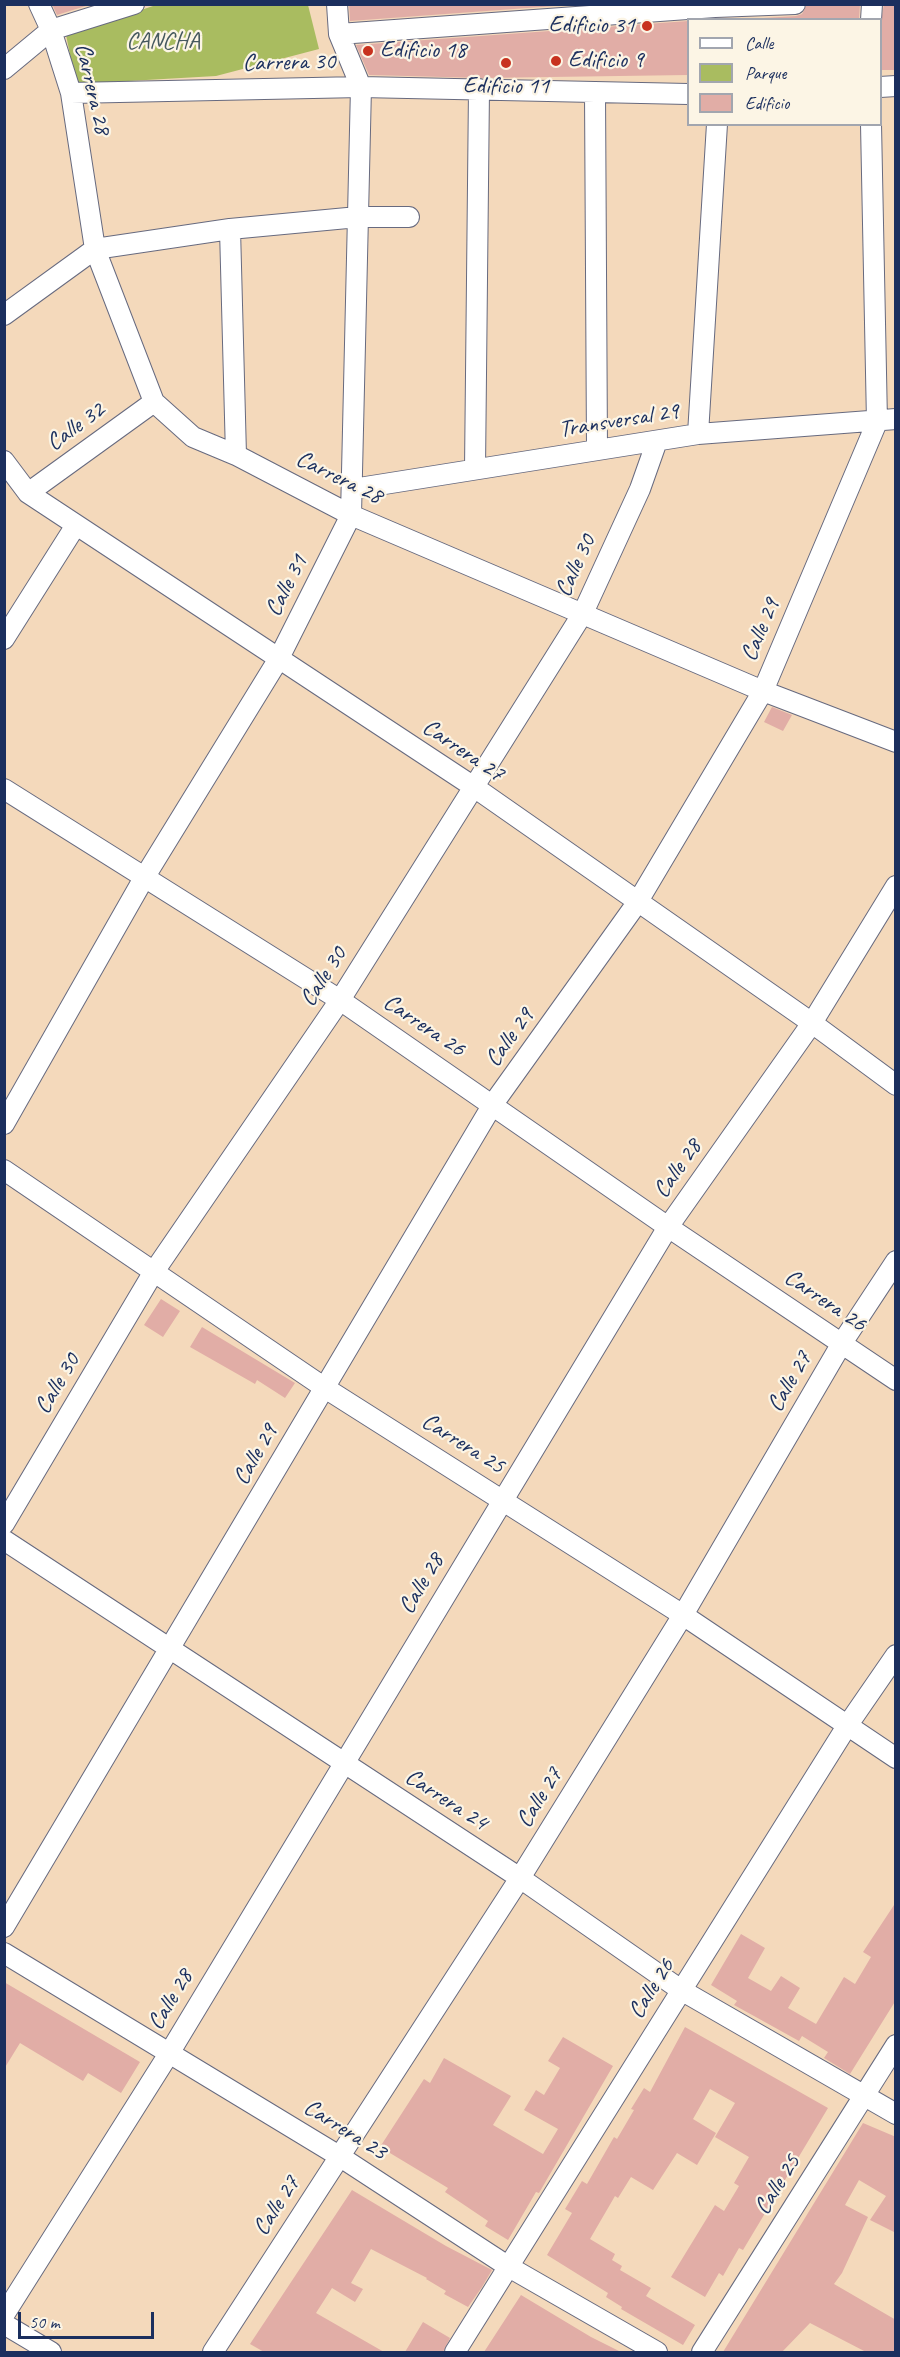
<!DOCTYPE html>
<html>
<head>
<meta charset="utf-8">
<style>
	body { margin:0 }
	#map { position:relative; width:900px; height:2357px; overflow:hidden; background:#f4d9bb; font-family:Caveat,sans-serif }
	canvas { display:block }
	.frame { position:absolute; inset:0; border:6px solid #1b2f5e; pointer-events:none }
	.legend { position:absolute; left:687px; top:18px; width:195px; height:108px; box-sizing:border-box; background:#fcf5e5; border:2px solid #a2a6af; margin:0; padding:8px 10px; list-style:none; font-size:18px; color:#1b2f5e }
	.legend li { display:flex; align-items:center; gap:12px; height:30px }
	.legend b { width:30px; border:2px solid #a2a6af }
	.scale { position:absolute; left:18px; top:2312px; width:136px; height:27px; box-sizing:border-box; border:3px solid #1b2f5e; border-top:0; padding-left:8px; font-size:18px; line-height:21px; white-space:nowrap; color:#1b2f5e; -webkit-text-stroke:4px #fcf5e5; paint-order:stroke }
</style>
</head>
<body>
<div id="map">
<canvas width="900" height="2357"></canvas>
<div class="frame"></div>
<ul class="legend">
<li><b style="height:8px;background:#fff"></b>Calle</li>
<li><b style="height:16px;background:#a9bc60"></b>Parque</li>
<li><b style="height:16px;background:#e1ada6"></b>Edificio</li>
</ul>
<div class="scale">50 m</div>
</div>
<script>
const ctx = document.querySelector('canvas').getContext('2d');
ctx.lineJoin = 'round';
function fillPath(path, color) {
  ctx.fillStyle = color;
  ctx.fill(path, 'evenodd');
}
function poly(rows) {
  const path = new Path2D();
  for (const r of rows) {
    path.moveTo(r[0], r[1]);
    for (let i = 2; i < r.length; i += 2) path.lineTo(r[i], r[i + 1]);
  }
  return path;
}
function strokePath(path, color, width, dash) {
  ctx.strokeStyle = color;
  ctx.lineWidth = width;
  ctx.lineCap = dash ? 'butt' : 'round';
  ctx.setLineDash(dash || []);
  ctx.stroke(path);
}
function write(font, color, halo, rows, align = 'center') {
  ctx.font = font + ' Caveat,sans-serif';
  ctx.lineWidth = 4.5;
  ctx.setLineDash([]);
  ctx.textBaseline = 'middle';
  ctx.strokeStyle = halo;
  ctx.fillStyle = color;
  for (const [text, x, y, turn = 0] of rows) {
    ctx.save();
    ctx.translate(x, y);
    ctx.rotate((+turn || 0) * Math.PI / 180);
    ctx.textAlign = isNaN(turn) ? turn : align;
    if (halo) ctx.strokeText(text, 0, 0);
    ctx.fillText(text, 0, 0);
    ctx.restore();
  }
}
fillPath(poly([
	[156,5,308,5,319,49,216,76,76,84,66,35]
]), '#a9bc60');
fillPath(poly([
	[52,4,92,4,57,15],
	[349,4,582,4,350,21],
	[807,4,860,4,859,20,730,20,796,16,802,14],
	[884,4,896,4,896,70,880,70,880,27],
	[688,21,688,75,481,78,369,75,356,45],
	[772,707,792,715,783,731,764,722],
	[161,1299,180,1311,163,1337,144,1325],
	[202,1327,295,1383,285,1398,257,1380,255,1384,190,1347],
	[896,1902,896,2000,850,2074,824,2058,828,2052,802,2036,799,2041,754,2016,734,2005,737,2001,711,1985,741,1934,765,1948,748,1978,771,1991,781,1976,800,1988,788,2008,816,2024,844,1977,855,1984,871,1957,863,1952],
	[4,1982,140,2062,121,2093,88,2073,83,2081,20,2043,4,2069],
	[685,2027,828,2108,743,2250,739,2248,723,2276,719,2273,705,2297,671,2277,715,2205,724,2211,739,2186,734,2183,749,2157,715,2137,735,2103,710,2089,693,2119,716,2133,697,2165,677,2153,653,2190,631,2177,618,2198,615,2196,590,2239,615,2254,612,2260,622,2266,620,2270,651,2288,646,2296,695,2325,683,2345,621,2309,622,2307,606,2297,608,2293,547,2255,572,2213,565,2209,582,2181,587,2184,614,2137,617,2139,634,2110,631,2109,644,2088,650,2092],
	[563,2037,613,2066,539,2193,536,2192,508,2240,485,2226,488,2221,445,2192,448,2188,380,2147,424,2079,430,2083,444,2058,511,2096,493,2125,543,2154,558,2129,524,2110,536,2090,544,2095,560,2068,548,2061],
	[863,2123,896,2137,896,2233,870,2220,886,2196,859,2180,845,2205,868,2217,842,2273,834,2284,896,2320,896,2352,866,2352,810,2323,782,2352,723,2352],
	[352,2190,446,2246,492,2270,482,2287,468,2307,444,2294,446,2291,426,2279,427,2278,371,2249,351,2283,363,2289,355,2302,332,2288,316,2313,384,2352,264,2352,250,2344],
	[521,2295,591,2337,621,2352,484,2352],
	[423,2322,450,2338,443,2352,405,2352]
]), '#e1ada6');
const minor = poly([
	[39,4,51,30,71,93,95,249,154,402,193,437,236,455,351,515,763,691,896,742],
	[871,20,872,4],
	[339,34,715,7,795,4],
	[4,69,51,30,134,4],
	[880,87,896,86],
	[595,92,597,450],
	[71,93,361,87,688,94],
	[230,229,236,455],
	[4,315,95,249,230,229,358,217,409,217],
	[698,434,717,124],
	[4,461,28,493,474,787,812,1023,896,1085],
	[475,469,479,89],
	[353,489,698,434,896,419],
	[28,493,154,402],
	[4,639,76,525],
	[4,789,340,1000,668,1227,896,1380],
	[4,1124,144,878,278,660,351,515,361,87,339,34,337,4],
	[4,1170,325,1388,683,1615,896,1758],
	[4,1524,153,1273,340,1000,583,613,640,489,657,441],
	[4,1540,520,1878,681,1990,896,2114],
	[4,1927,493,1104,637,903,763,691,877,422,871,124],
	[4,1953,339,2156,509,2267,657,2352],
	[4,2315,170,2052,668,1227,812,1023,896,886],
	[4,2324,51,2352],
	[213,2352,520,1878,683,1615,842,1343,896,1261],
	[455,2352,847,1726,896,1655],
	[702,2352,896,2045]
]);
strokePath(minor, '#676a7f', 22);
strokePath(minor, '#fff', 20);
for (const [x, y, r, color] of [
	[647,26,6,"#c8321e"],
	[368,51,6,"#c8321e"],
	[556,61,6,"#c8321e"],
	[506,63,6,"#c8321e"]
]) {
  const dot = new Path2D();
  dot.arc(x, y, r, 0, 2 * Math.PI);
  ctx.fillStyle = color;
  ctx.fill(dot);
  strokePath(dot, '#fcf5e5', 2);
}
write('24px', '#1b2f5e', '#fcf5e5', [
	["Edificio 31",635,26,"right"],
	["Edificio 18",380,51],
	["Edificio 9",568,61],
	["Edificio 11",506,87,"center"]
], 'left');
write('24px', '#46595f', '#fcf5e5', [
	["CANCHA",163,42]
]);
write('24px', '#1b2f5e', '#fcf5e5', [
	["Carrera 30",289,63,-1],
	["Carrera 28",92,89,77],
	["Transversal 29",619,421,-9],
	["Calle 32",76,427,-36],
	["Carrera 28",339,478,26],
	["Calle 30",576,566,-65],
	["Calle 31",287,586,-63],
	["Calle 29",761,630,-67],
	["Carrera 27",463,751,34],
	["Calle 30",324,977,-57],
	["Carrera 26",424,1026,34],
	["Calle 29",510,1038,-54],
	["Calle 28",678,1169,-55],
	["Carrera 26",825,1301,34],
	["Calle 27",790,1382,-60],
	["Calle 30",58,1384,-59],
	["Carrera 25",463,1444,32],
	["Calle 29",256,1455,-60],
	["Calle 28",422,1584,-59],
	["Calle 27",540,1798,-58],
	["Carrera 24",446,1800,33],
	["Calle 26",652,1989,-58],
	["Calle 28",171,2000,-59],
	["Carrera 23",345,2130,32],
	["Calle 25",778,2185,-58],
	["Calle 27",277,2206,-57]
]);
</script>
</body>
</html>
